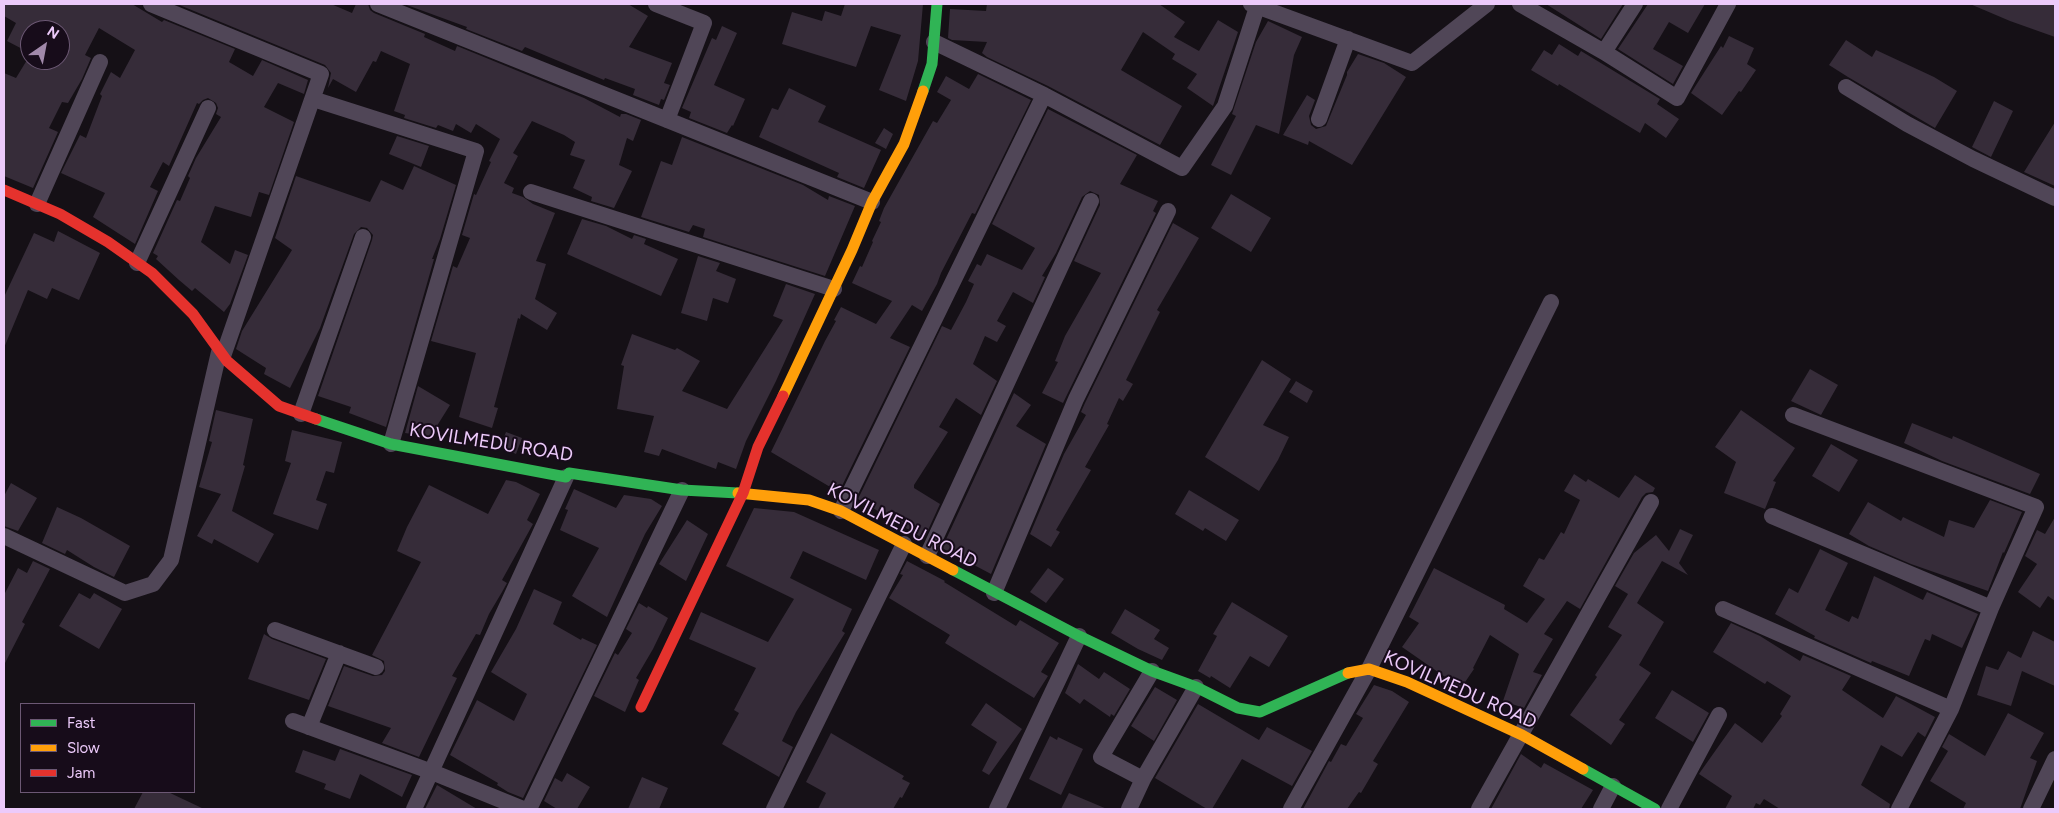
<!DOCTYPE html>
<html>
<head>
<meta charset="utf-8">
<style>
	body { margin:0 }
	#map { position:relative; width:2059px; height:813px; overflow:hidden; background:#151016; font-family:Figtree,sans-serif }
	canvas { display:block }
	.frame { position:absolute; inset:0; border:5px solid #eccafa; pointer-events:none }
	.legend { position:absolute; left:20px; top:703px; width:175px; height:90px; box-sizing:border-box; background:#170c1a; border:1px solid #6c5874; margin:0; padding:6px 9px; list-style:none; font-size:15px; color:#eccafa }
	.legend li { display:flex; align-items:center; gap:10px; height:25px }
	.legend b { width:25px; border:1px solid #6c5874 }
	.north { position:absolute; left:20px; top:20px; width:50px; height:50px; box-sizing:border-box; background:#170c1a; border:1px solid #6c5874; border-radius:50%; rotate:33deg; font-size:14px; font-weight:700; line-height:20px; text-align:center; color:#eccafa }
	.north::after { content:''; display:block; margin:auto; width:18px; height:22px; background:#a189aa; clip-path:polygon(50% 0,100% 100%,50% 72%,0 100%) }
</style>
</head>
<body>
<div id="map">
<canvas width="2059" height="813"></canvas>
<div class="frame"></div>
<ul class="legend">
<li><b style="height:6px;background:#30b455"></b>Fast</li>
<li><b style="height:6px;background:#ff9f0a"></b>Slow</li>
<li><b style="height:6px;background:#e5322d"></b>Jam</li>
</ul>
<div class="north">N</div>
</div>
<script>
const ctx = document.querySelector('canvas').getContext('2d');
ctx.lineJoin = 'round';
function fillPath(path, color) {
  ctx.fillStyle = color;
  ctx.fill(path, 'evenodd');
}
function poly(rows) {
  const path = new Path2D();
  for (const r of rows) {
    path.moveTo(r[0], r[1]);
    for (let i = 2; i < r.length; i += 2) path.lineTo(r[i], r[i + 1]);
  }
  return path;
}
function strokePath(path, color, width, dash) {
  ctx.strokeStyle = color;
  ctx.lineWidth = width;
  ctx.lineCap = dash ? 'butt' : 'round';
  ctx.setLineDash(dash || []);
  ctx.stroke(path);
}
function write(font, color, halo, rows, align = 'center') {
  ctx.font = font + ' Figtree,sans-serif';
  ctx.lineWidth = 4;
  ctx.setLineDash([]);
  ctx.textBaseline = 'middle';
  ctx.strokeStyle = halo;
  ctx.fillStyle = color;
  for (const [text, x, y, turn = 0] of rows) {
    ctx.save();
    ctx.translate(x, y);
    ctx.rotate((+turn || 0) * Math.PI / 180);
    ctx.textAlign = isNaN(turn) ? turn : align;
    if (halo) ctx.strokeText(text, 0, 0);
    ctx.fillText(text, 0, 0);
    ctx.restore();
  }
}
fillPath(poly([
	[4,4,132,4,162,22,164,20,235,49,229,62,253,76,262,60,308,80,304,94,278,83,264,107,294,122,269,195,259,192,251,217,215,206,201,242,230,264,235,250,248,255,230,304,224,312,195,288,192,291,179,280,156,259,158,256,153,253,177,200,180,201,190,178,188,176,196,158,221,117,216,114,218,108,216,103,208,98,203,100,199,104,197,103,169,166,163,162,150,187,158,191,135,244,93,217,105,193,61,173,80,135,86,138,102,96,100,94,111,72,120,78,135,50,99,28,85,55,91,58,82,79,68,103,62,102,49,128,58,132,33,188,4,176,4,73,16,78,27,60,60,60,60,30,30,30,30,53,7,41,16,23,4,16],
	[177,4,331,4,352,13,356,4,368,4,370,10,374,13,425,34,424,37,455,51,457,46,584,98,620,117,621,114,626,114,641,120,633,141,627,138,619,165,632,171,614,208,591,201,592,197,573,188,585,160,570,155,575,142,564,135,532,121,513,153,518,156,504,183,514,188,512,193,523,197,533,204,555,213,536,261,546,264,535,299,557,313,547,330,521,314,520,319,518,318,494,407,498,408,492,428,459,417,476,353,431,341,453,266,457,268,470,238,462,235,474,194,476,195,491,162,489,161,500,139,476,124,471,133,456,124,453,131,438,125,436,128,404,118,405,115,394,111,410,64,381,51,376,62,373,61,356,92,333,79,328,88,331,73,325,65],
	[404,4,628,4,648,16,629,47,672,63,664,83,670,85,664,100,661,99,659,105,633,95,635,89,605,78,604,80,525,47,522,51,466,29,467,27],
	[845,4,923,4,918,61,906,101,879,90,901,35,871,26,856,67,782,44,792,12,822,21,825,11,841,16],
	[987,4,1159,4,1185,22,1174,37,1199,51,1218,20,1238,32,1213,106,1187,88,1197,74,1172,59,1175,54,1143,32,1121,70,1182,106,1160,145,1048,86,987,57,982,53,987,42,952,40,948,38,950,9,986,11],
	[1546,4,1623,4,1601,39],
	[1648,4,1705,4,1688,33,1669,22,1653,49,1683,66,1673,84,1618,49],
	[1970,4,2055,4,2055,37,2010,21],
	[1268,21,1302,37,1294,55,1279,134,1256,125,1231,175,1211,165,1236,116,1232,114,1256,42],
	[722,26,737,33,714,85,745,99,733,126,732,125,727,133,689,118,691,112,682,108,712,38,716,40],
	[1729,36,1754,48,1747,64,1756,70,1741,92,1739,91,1722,115,1691,93,1721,46,1723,48],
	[1846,40,1872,57,1876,50,1934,77,1957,91,1935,128,1848,77,1829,65],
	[1559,44,1578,56,1581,51,1660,99,1657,104,1679,119,1666,138,1645,123,1640,133,1559,84,1558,86,1531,70,1544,50,1552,55],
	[1358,54,1384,63,1406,77,1352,165,1309,141,1308,145,1283,135,1307,95,1315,100,1309,116,1311,125,1316,129,1326,126,1347,75,1347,72],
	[978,74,1031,100,975,214,972,213,941,273,937,284,922,311,912,305,890,338,910,347,841,488,839,487,837,491,771,452,825,341,836,321,834,320,841,307,876,324,892,301,852,283,860,266,862,267,873,242,872,241,881,222,879,221,884,208,933,121,937,123,951,100,937,92,946,76,969,89],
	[789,88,826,106,818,122,881,150,864,188,837,177,839,173,759,137,772,108,778,110],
	[1994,101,2013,111,1991,157,1972,147],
	[1048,109,1137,155,1120,184,1158,201,1153,211,1156,213,1063,403,1042,393,1058,362,1055,361,1065,336,1101,273,1074,261,1100,205,1099,195,1090,191,1082,197,1056,253,1042,276,1045,277,1033,303,1013,292,997,321,1006,326,997,342,985,336,973,364,997,381,981,415,956,398,939,427,948,432,914,485,914,488,940,504,924,539,858,499,942,326,951,330,966,302,974,284,968,281,977,264,981,266,987,254,1022,270,1035,248,992,224],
	[2055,122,2055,186,2024,172],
	[884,128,893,134,886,149,875,143],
	[397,136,429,146,421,167,389,154],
	[682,137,803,185,828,200,829,196,855,206,825,276,703,237,705,229,693,225,689,232,641,217,661,161,672,165],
	[414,166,456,185,440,239,432,259,434,259,386,427,349,413,351,407,318,396,372,240,373,235,367,228,361,227,354,234,320,328,290,388,264,374,266,368,236,349,242,331,292,250,275,238,296,176,370,202,381,180,403,190],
	[1231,194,1271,218,1251,252,1211,228],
	[582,219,606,226,632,239,634,235,646,239,644,244,678,259,661,296,567,254],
	[1173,223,1199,238,1157,310,1160,312,1126,380,1133,384,1123,401,1119,398,1107,424,1109,425,1085,467,1091,470,1056,530,1060,532,1051,547,1030,534,1064,454,1086,415,1081,412,1085,403],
	[58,231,100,253,79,300,52,288,47,299,28,290,4,348,4,297,34,233,54,242],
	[698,256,720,263,716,271,736,279,728,303,713,298,707,321,681,313],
	[786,284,815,294,776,381,746,441,736,469,718,462,716,469,662,449,659,456,644,452,654,416,617,409,624,366,621,365,632,334,675,350,677,348,700,361,682,391,727,409,783,320,773,316],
	[1262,360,1291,379,1263,425,1289,437,1278,460,1259,491,1205,457],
	[1810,369,1838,385,1821,415,1791,401],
	[1296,381,1313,391,1307,403,1289,392],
	[418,386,450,405,430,437,405,433],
	[1014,393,1031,405,1016,426,1046,444,991,574,942,548],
	[216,410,253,419,243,465,245,466,232,511,274,534,258,563,214,539,212,544,197,536,221,494,199,487,212,442,209,441],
	[1741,410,1795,448,1773,481,1776,482,1765,509,1724,493,1736,462,1715,447],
	[1912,423,1952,439,1953,436,2040,474,2030,494,1942,461,1904,443],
	[292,430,342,442,334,473,326,471,316,500,327,504,318,530,273,514,291,463,285,461],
	[506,432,522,438,516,454,500,447],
	[1831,444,1858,460,1839,492,1812,476],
	[1574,474,1586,482,1588,479,1619,498,1635,475,1655,488,1653,492,1646,493,1642,497,1580,609,1567,601,1544,634,1553,639,1533,672,1542,675,1524,708,1503,701,1519,654,1490,635,1473,668,1474,669,1461,688,1402,647,1419,623,1409,617,1434,568,1505,605,1504,609,1527,623,1545,599,1523,586,1539,558,1544,560,1561,532,1564,534,1580,500,1564,491],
	[506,480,516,482,540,494,527,520,533,524,502,580,507,583,502,592,489,614,480,635,476,634,452,676,457,678,419,757,382,743,391,728,328,706,344,666,373,676,382,675,385,671,384,661,372,655,421,562,397,551,407,527,429,485,488,514],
	[11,483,37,498,18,531,4,526,4,496],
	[574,489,616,508,624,495,651,499,662,506,645,534,607,617,572,596,599,548,560,530,568,510,565,509],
	[1189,490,1239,520,1226,541,1205,528,1203,531,1175,514],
	[1990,500,2022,512,2004,553,2003,552,1988,591,1911,564,1869,546,1849,534,1868,502,1901,521,1903,517,1944,537,1949,520,1974,528],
	[57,507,81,518,130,546,114,577,94,567,67,550,65,554,42,543],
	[754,508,794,512,879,550,866,580,803,551,790,578,852,609,842,631,845,633,796,712,782,741,793,747,779,777,722,744,739,713,734,710,756,668,689,639,701,612,768,642,794,599,726,566],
	[2055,517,2055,601,2048,596,2040,608,2018,592,2037,564,2025,556,2037,530,2045,534],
	[687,520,708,534,686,581,659,564],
	[1680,529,1693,535,1679,563,1688,575,1662,561,1637,603,1664,622,1639,665,1651,673,1619,720,1625,724,1611,745,1570,715,1597,677,1595,675,1622,635,1608,627,1628,594,1615,586,1634,553,1656,535,1669,551],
	[1820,549,1848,563,1825,610,1849,622,1852,616,1858,619,1874,576,1923,600,1927,592,1978,614,1962,648,1932,634,1930,641,1925,639,1909,676,1872,661,1871,663,1814,638,1815,636,1775,614,1789,588,1798,593],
	[33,561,50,569,22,622,25,624,4,665,4,595,18,568,27,573],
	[907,561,945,581,944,582,1016,626,1020,620,1059,643,1041,672,1048,676,1034,698,945,643,950,635,889,598,903,575,900,574],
	[1048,568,1064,579,1046,603,1030,592],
	[534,589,562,602,553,624,581,640,582,638,597,645,523,798,508,792,497,785,498,783,450,755,477,700,514,721,527,694,491,672,516,629],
	[79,593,90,599,94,593,122,609,99,649,59,626],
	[1232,602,1288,636,1269,667,1250,656,1230,688,1211,676,1210,678,1198,671,1217,636,1213,634],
	[639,603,647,608,648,606,668,618,653,649,636,678,639,680,625,712,594,696,615,653,618,655,632,633,626,629],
	[1125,609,1160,630,1154,639,1169,648,1162,660,1138,649,1111,633],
	[1731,623,1760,636,1800,661,1803,655,1851,676,1842,690,1883,718,1896,696,1935,717,1925,737,1918,732,1902,757,1881,745,1861,785,1890,804,1889,809,1780,809,1764,799,1760,805,1756,803,1753,809,1725,809,1732,796,1699,774,1701,771,1735,723,1762,743,1782,716,1780,714,1791,696,1767,681,1765,684,1713,652],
	[2033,631,2055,642,2055,686,2022,671,2011,706,1977,695,1986,666,1998,670,2008,651,2021,658],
	[264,634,272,639,326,659,309,700,248,679],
	[1078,664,1099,679,1104,672,1130,689,1114,716,1111,714,1110,717,1084,699,1080,704,1065,693],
	[1374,685,1392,691,1409,702,1373,761,1378,764,1361,793,1359,792,1347,809,1303,809,1329,761,1331,762,1341,744,1346,746,1363,718,1356,714],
	[1155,687,1177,700,1154,741,1131,726],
	[1672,690,1709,713,1693,742,1655,718],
	[986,703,1022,729,989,775,982,771,997,742,971,725],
	[1198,704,1259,740,1267,727,1312,751,1292,786,1242,759,1212,809,1207,809,1155,778],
	[2008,713,2044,733,2030,758,2037,761,2020,809,1963,809,1966,803,1930,781,1948,751,1942,747,1949,734,1985,756],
	[831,733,904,776,902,779,910,783,902,798,900,797,893,809,818,809,826,793,806,782],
	[1050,736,1057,740,1058,737,1083,749,1061,795,1029,779],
	[340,749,412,775,402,797,360,774,350,799,324,789,326,784,295,772,303,750,335,761],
	[1521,754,1541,768,1544,763,1593,790,1581,809,1491,809],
	[567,773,590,787,577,809,557,809,544,801,555,778,562,782],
	[642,777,668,788,659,809,628,809],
	[437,785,477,809,425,809],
	[143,792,168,792,204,809,134,809],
	[1069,793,1107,809,1061,809]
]), '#362c39');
strokePath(poly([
	[151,4,321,74,223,356],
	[378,4,872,202],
	[656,4,704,23,667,120],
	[1251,4,1412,63,1487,4],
	[1520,4,1604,52,1677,98,1728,4],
	[934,42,1044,95,1182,168,1225,106,1258,4],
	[1604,52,1635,4],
	[1846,87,1907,124,1973,159,2055,198],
	[313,99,476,151,391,444],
	[1319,119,1348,39],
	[531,192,834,289],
	[37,204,100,62],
	[137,263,208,108],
	[301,414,363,237],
	[1793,415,2036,507,1991,608,1951,709,1899,809],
	[841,511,1044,95],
	[1772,516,1991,608],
	[4,536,125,593,153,584,171,560,219,352],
	[927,556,1091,201],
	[994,593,1076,399,1168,211],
	[1723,609,1951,709],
	[275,630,376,667],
	[293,721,432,772,523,809],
	[309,727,339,653],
	[1143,779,1101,757,1152,671],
	[414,809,566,477],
	[529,809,682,490],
	[774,809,904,544],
	[997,809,1079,636],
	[1129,809,1143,779,1196,687],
	[1291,809,1369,669,1551,302],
	[1479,809,1651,502],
	[1601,809,1613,786],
	[1669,809,1719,715],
	[2031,809,2055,759]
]), '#504657', 16);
strokePath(poly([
	[923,91,932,64,937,4],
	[316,419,391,444,566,477,569,473,682,490,738,493],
	[953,570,1079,636,1152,671,1196,687,1238,708,1260,712,1348,673],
	[1583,769,1655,809]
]), '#30b455', 11);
strokePath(poly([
	[783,396,852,250,872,202,904,144,923,91],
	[738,493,809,500,841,511,953,570],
	[1348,673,1369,669,1407,682,1522,735,1583,769]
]), '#ff9f0a', 11);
strokePath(poly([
	[4,190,60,214,108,242,152,273,193,314,227,361,279,406,316,419],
	[641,707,743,493,758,447,783,396]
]), '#e5322d', 11);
write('19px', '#eccafa', '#170c1a', [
	["KOVILMEDU ROAD",491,443,9],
	["KOVILMEDU ROAD",902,526,27],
	["KOVILMEDU ROAD",1460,690,24]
]);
</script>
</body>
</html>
